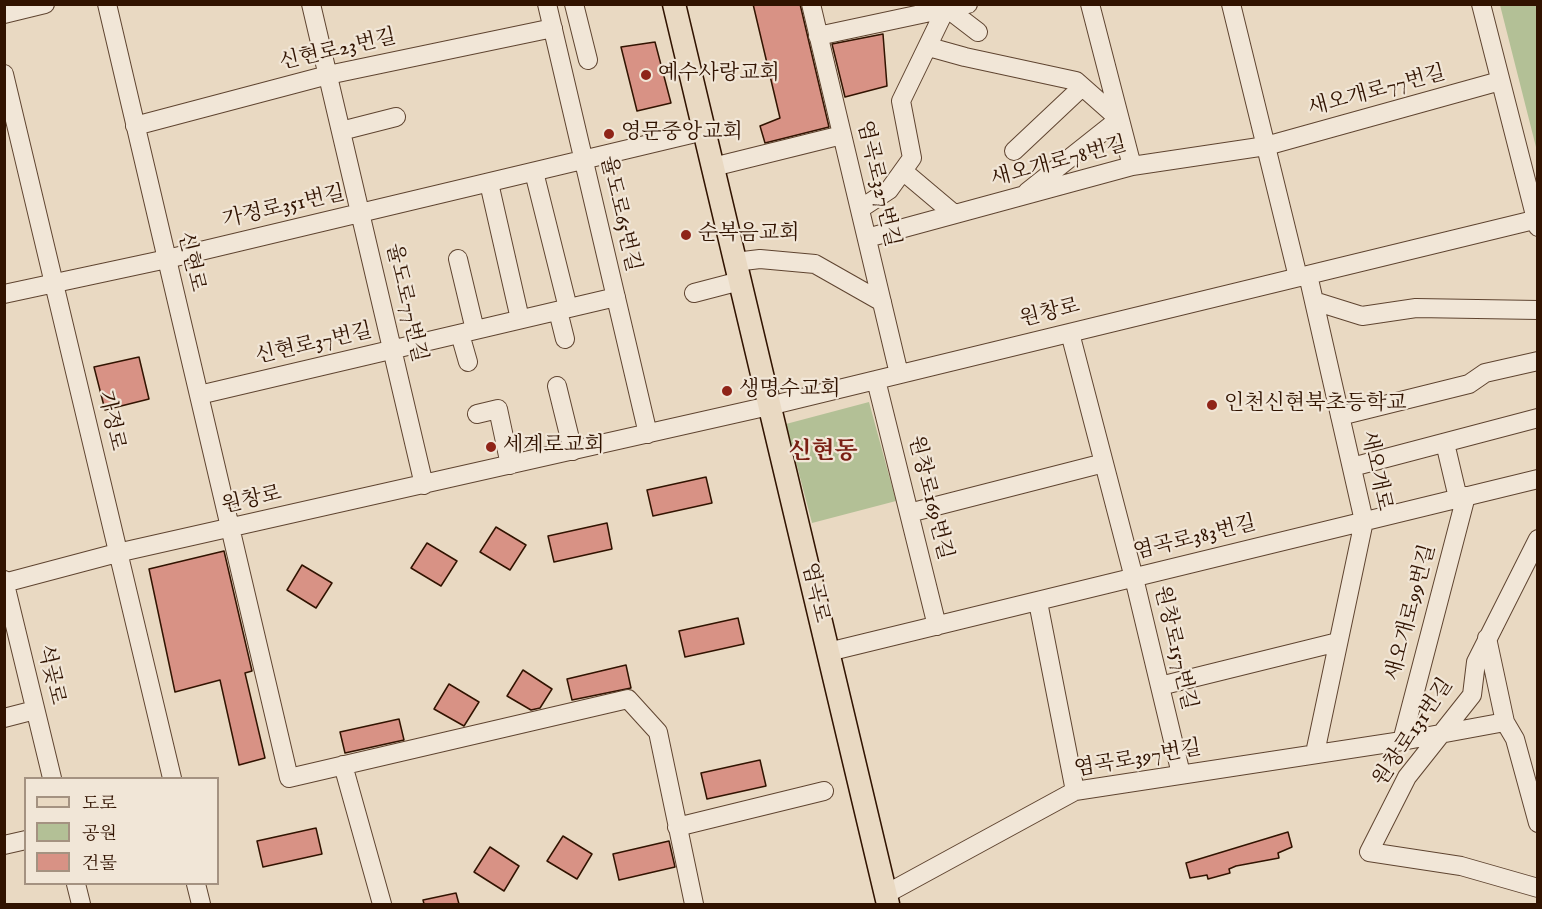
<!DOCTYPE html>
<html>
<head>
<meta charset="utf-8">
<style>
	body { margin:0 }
	#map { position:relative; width:1542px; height:909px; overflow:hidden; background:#e9d9c2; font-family:"IM FELL English","Noto Serif KR",serif }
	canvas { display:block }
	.frame { position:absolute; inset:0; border:6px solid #311300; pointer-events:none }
	.legend { position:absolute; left:24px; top:777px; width:195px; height:108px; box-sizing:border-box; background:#f1e6d7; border:2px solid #a49281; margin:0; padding:8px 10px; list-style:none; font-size:18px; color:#311300 }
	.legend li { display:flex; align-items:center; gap:12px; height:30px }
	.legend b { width:30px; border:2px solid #a49281 }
</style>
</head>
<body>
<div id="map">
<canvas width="1542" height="909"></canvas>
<div class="frame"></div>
<ul class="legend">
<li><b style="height:8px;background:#e9d9c2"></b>도로</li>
<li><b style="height:16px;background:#b3c096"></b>공원</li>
<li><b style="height:16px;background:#d89285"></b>건물</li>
</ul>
</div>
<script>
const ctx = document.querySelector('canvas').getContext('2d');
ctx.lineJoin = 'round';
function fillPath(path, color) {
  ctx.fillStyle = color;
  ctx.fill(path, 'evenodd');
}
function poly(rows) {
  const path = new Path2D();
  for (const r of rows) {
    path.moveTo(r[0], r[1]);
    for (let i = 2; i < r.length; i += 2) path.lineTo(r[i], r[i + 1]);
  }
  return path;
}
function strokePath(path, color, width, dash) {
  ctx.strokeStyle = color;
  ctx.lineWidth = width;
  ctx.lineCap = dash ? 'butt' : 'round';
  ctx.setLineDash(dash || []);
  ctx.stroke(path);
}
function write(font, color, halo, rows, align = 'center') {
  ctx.font = font + ' "IM FELL English","Noto Serif KR",serif';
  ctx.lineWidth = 4.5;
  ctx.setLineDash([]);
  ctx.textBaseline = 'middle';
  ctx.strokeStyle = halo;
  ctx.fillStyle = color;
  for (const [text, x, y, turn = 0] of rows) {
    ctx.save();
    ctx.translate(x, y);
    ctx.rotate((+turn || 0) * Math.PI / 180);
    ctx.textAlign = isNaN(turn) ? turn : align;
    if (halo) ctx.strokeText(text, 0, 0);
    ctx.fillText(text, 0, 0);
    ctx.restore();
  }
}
fillPath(poly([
	[1500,5,1537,5,1537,151],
	[869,402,896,501,812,523,786,424]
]), '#b3c096');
const building = poly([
	[753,4,800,4,829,127,765,143,760,126,780,118,753,4],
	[883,34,887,86,845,97,832,44,883,34],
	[655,42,671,103,637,111,621,47,655,42],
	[139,357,149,399,105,410,94,367,139,357],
	[706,477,712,503,653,516,647,490,706,477],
	[607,523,612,549,554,562,548,536,607,523],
	[496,527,526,545,510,570,480,552,496,527],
	[427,543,457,561,441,586,411,568,427,543],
	[224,551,252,671,245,673,265,758,239,765,220,680,175,692,149,569,224,551],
	[302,565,332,583,316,608,287,590,302,565],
	[738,618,744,644,685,657,679,631,738,618],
	[626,665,631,688,572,700,567,679,626,665],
	[523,670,552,689,540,708,531,710,507,696,523,670],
	[449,684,479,702,464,726,434,709,449,684],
	[399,719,404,740,345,753,340,732,399,719],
	[760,760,766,786,707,799,701,773,760,760],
	[316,828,322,854,263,867,257,841,316,828],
	[1288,832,1292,847,1278,853,1279,858,1236,866,1229,869,1230,873,1208,879,1207,875,1190,878,1186,863,1288,832],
	[563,836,592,854,577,879,547,861,563,836],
	[669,841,675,867,619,880,613,854,669,841],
	[490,847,519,866,504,891,474,872,490,847],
	[456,893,459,904,424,904,423,900,456,893]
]);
fillPath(building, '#d89285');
strokePath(building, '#311300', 1.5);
const minor = poly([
	[107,4,289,778,628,699,658,732,694,904],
	[311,4,424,485],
	[547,4,648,434],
	[574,4,588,60],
	[811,4,899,374],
	[1090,4,1132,166],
	[1231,4,1298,277],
	[1481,4,1538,227],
	[948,9,978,32],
	[4,14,45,4],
	[818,36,968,4],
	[929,47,965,57,1076,81,1119,119,1027,192],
	[4,74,172,778],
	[135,126,328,75,553,28],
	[341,131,396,117],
	[1014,151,1082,87],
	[713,167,842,135],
	[903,171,954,214],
	[534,172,568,308],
	[489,183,520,319],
	[860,209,889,190,912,158,901,101,948,4],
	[867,238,1132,166,1266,146,1500,81],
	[458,259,475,330],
	[735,262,760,259,815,264,882,302],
	[1308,275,1364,521,1315,753],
	[694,293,740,281],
	[4,294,167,259,704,131],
	[1314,301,1362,316,1416,308,1538,310],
	[558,311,565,339],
	[1070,333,1134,578,1181,774],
	[460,334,468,362],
	[876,380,937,626],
	[557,386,573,451],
	[199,395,616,297],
	[477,414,498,409,510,465],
	[1340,416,1469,384,1485,373,1538,361],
	[1445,443,1458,498],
	[1352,467,1538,418],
	[909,513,1104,463],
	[1538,539,1476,662,1472,695,1407,777,1369,852,1461,866,1538,888],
	[4,580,52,778],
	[4,583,117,553,769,406,1538,219],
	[1038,602,1075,791],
	[1487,638,1505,722,1515,739,1538,823],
	[828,652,1538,479],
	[1160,686,1338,642],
	[4,718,35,710],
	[1402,741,1466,496],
	[343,765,382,904],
	[677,827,824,791],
	[4,845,26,840],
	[76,884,81,904],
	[196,884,201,904],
	[886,894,1075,791,1402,741,1505,722]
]);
const major = poly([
	[674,4,888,904]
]);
strokePath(minor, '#5f4430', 20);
strokePath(major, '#311300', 25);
strokePath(minor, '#f1e6d7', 18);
strokePath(major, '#e9d9c2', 22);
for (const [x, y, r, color] of [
	[646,75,6,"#8f2418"],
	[609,134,6,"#8f2418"],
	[686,235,6,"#8f2418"],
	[727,391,6,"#8f2418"],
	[1212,405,6,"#8f2418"],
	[491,447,6,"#8f2418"]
]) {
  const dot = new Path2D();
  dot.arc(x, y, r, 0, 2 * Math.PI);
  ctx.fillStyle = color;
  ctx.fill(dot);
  strokePath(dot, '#f1e6d7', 2);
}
write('21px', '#311300', '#f1e6d7', [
	["신현로23번길",338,51,-13],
	["새오개로77번길",1377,92,-15],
	["새오개로78번길",1059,163,-15],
	["염곡로327번길",877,184,77],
	["가정로351번길",284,208,-13],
	["율도로65번길",619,214,77],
	["신현로",190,262,77],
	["율도로77번길",405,303,77],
	["원창로",1050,314,-14],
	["신현로37번길",314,345,-13],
	["가정로",110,421,77],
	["새오개로",1375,471,78],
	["원창로169번길",929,498,76],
	["원창로",252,501,-13],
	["염곡로383번길",1195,539,-14],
	["염곡로",814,593,77],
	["새오개로99번길",1412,613,-75],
	["원창로157번길",1174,648,77],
	["석곶로",50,675,77],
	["원창로131번길",1414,733,-56],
	["염곡로397번길",1138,760,-10]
]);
write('21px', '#311300', '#f1e6d7', [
	["예수사랑교회",658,75],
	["영문중앙교회",621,134],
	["순복음교회",698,235],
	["생명수교회",739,391],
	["인천신현북초등학교",1224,405],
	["세계로교회",503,447]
], 'left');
write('bold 24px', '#7a1f14', '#f1e6d7', [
	["신현동",823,453]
]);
</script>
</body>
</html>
